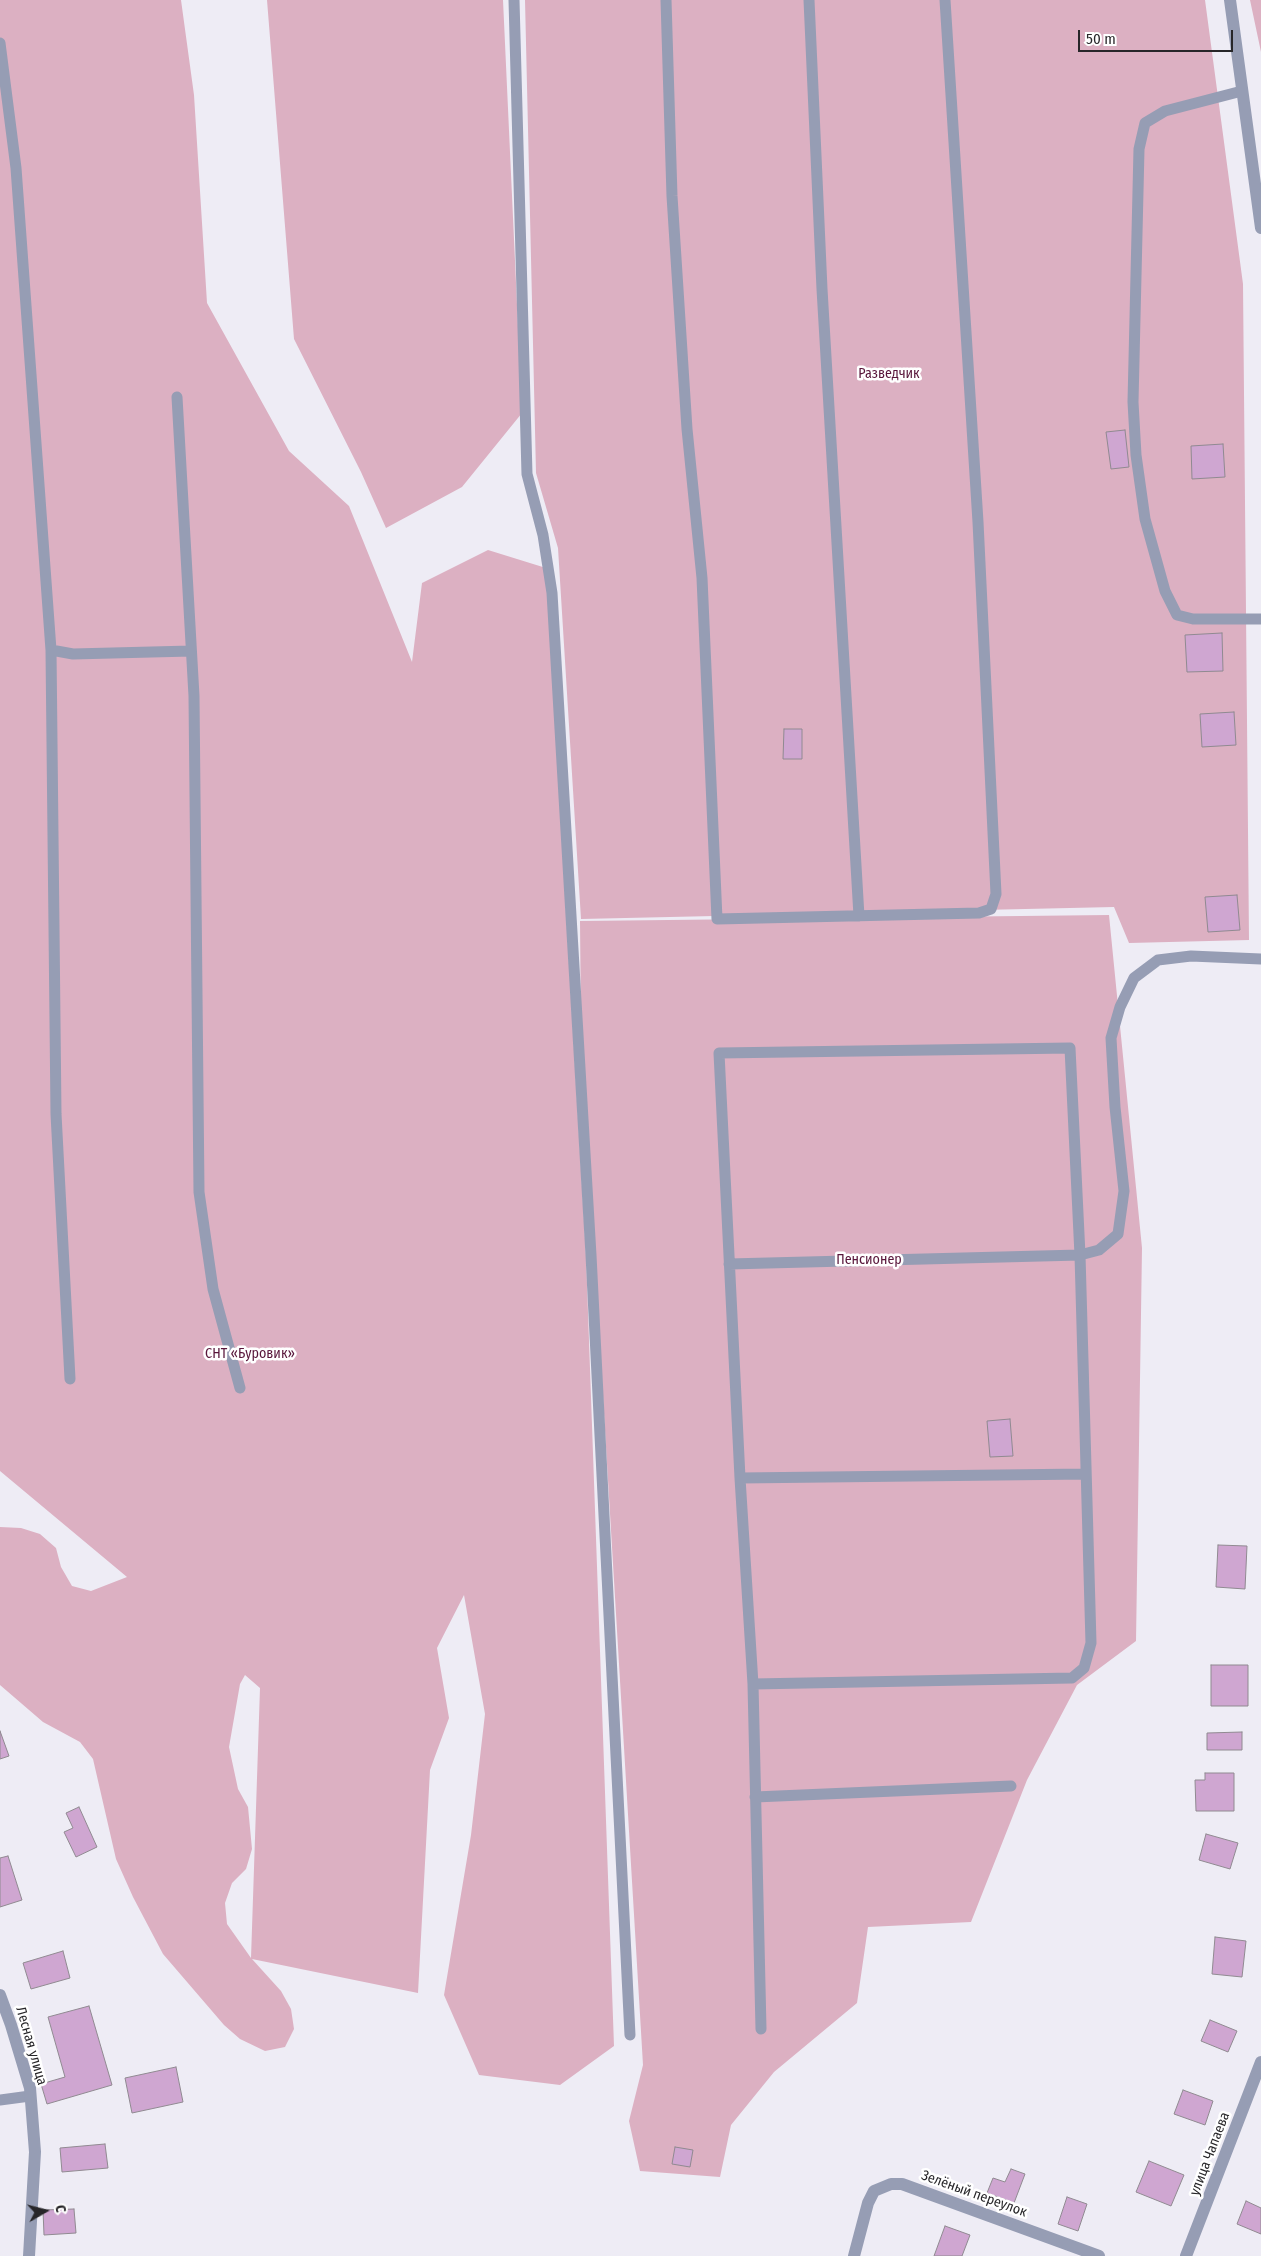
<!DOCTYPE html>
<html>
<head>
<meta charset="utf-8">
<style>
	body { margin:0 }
	#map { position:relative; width:1261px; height:2256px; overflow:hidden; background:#eeecf5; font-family:"Fira Sans Condensed",sans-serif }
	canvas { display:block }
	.north { position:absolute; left:20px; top:2186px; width:50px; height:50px; -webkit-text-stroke:4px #fff; paint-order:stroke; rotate:82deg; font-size:14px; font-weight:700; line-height:20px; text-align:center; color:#272629 }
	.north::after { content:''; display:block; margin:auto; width:18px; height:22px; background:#272629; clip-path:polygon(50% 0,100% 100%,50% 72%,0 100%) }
	.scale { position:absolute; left:1078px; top:30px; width:155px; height:22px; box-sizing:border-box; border:2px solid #272629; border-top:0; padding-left:6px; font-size:15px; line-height:18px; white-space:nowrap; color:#272629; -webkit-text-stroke:4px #fff; paint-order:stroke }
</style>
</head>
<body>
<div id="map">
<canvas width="1261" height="2256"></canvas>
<div class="north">С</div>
<div class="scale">50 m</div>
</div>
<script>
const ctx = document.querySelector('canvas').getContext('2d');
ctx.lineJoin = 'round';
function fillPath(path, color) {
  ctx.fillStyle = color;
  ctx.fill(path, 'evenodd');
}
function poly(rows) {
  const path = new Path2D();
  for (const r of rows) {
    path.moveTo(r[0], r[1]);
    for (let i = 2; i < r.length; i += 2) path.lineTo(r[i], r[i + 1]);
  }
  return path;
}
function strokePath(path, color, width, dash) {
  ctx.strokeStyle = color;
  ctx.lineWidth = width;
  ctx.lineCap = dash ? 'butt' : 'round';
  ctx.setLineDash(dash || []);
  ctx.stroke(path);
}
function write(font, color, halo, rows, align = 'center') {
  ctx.font = font + ' "Fira Sans Condensed",sans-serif';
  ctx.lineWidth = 5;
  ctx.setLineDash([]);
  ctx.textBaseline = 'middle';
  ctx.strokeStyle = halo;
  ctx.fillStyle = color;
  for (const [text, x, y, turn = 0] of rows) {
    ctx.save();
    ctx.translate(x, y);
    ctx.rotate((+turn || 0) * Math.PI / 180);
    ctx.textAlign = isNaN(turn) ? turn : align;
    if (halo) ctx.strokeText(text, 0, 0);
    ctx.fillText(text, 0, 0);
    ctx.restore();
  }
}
fillPath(poly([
	[0,0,181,0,194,95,207,303,289,451,349,506,412,662,422,583,488,550,546,568,586,1256,614,2046,560,2085,479,2075,444,1995,471,1835,485,1714,464,1595,437,1648,449,1718,430,1770,418,1993,252,1959,281,1991,291,2009,294,2029,285,2047,265,2051,240,2039,224,2025,163,1954,133,1897,116,1859,93,1759,80,1742,43,1722,0,1685,0,1527,21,1528,40,1534,56,1548,61,1567,72,1586,91,1591,127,1577,0,1471],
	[245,1675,260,1688,251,1958,227,1924,225,1903,232,1883,246,1869,252,1849,248,1807,238,1789,229,1747,240,1684],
	[267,0,503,0,522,413,462,487,386,528,361,472,294,339],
	[525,0,1205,0,1243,284,1249,940,1129,943,1114,907,581,919,558,548,536,473],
	[1250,0,1261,0,1261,52],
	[1109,915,1142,1248,1136,1641,1077,1685,1027,1780,971,1922,868,1927,857,2003,774,2072,731,2125,720,2177,640,2171,629,2121,643,2065,581,1029,580,921]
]), '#dcb0c2');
const building = poly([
	[1125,430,1129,467,1111,469,1106,432,1125,430],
	[1223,444,1225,477,1192,479,1191,446,1223,444],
	[1222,633,1223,671,1187,672,1185,635,1222,633],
	[1234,712,1236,745,1202,747,1200,714,1234,712],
	[784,729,802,729,802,759,783,759,784,729],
	[1237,895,1240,930,1208,932,1205,897,1237,895],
	[1010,1419,1013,1456,990,1457,987,1421,1010,1419],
	[1218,1545,1247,1546,1245,1589,1216,1587,1218,1545],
	[1211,1665,1248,1665,1248,1706,1211,1706,1211,1665],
	[0,1731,9,1756,0,1759,0,1731],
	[1242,1732,1242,1750,1207,1750,1207,1733,1242,1732],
	[1205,1773,1234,1773,1234,1811,1196,1811,1195,1780,1205,1780,1205,1773],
	[79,1807,97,1847,76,1857,64,1832,73,1828,66,1813,79,1807],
	[1206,1834,1238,1843,1230,1869,1199,1860,1206,1834],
	[8,1856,22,1900,0,1907,0,1858,8,1856],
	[1215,1937,1246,1941,1242,1977,1212,1974,1215,1937],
	[63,1951,70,1978,31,1989,23,1963,63,1951],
	[89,2006,112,2085,47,2104,41,2084,65,2077,48,2017,89,2006],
	[1210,2020,1237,2031,1228,2052,1201,2041,1210,2020],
	[176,2067,183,2102,132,2113,125,2078,176,2067],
	[1183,2090,1213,2101,1205,2125,1174,2114,1183,2090],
	[105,2144,108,2168,62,2172,60,2148,105,2144],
	[675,2147,693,2150,690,2167,672,2164,675,2147],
	[1149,2161,1184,2175,1171,2206,1136,2192,1149,2161],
	[1011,2169,1025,2174,1014,2203,987,2193,993,2178,1005,2182,1011,2169],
	[1067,2197,1087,2204,1078,2231,1058,2224,1067,2197],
	[1246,2201,1261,2208,1261,2234,1237,2224,1246,2201],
	[74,2209,76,2233,44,2235,43,2210,74,2209],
	[945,2226,970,2235,962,2256,934,2256,945,2226]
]);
fillPath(building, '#cfa6d1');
strokePath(building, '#908a91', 1);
strokePath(poly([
	[514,0,527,474,543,535,552,593,591,1255,630,2035],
	[666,0,672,196,687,429,702,578,717,919,979,913,991,909,996,894,978,522,945,0],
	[809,0,822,289,859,916],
	[0,43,16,168,51,650,56,1114,70,1379],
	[1242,91,1165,111,1145,123,1139,149,1133,402,1136,455,1145,519,1165,591,1177,615,1193,619,1261,619],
	[177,397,194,696,199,1192,213,1289,240,1388],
	[51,650,73,654,191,651],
	[729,1264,1080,1255,1099,1250,1118,1234,1124,1191,1115,1107,1111,1038,1120,1007,1134,978,1158,960,1191,956,1261,959],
	[740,1478,1086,1474],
	[753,1684,1072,1678,1084,1668,1091,1643,1080,1255,1070,1048,719,1053,740,1478,753,1684,761,2029],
	[755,1797,1011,1786],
	[0,2100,30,2096]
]), '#969db4', 11);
strokePath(poly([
	[0,1995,11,2025,30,2088,35,2152,29,2256],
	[854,2256,868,2203,874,2191,891,2184,902,2184,1099,2256]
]), '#969db4', 12);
strokePath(poly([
	[1230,0,1261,228],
	[1186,2256,1261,2062]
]), '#969db4', 12);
write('14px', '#58153a', '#fff', [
	["Разведчик",889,374],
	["Пенсионер",869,1260],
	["СНТ «Буровик»",250,1354]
]);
write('14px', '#272629', '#fff', [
	["Лесная улица",31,2046,74],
	["улица Чапаева",1210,2154,-69],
	["Зелёный переулок",974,2194,20]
]);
</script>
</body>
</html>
